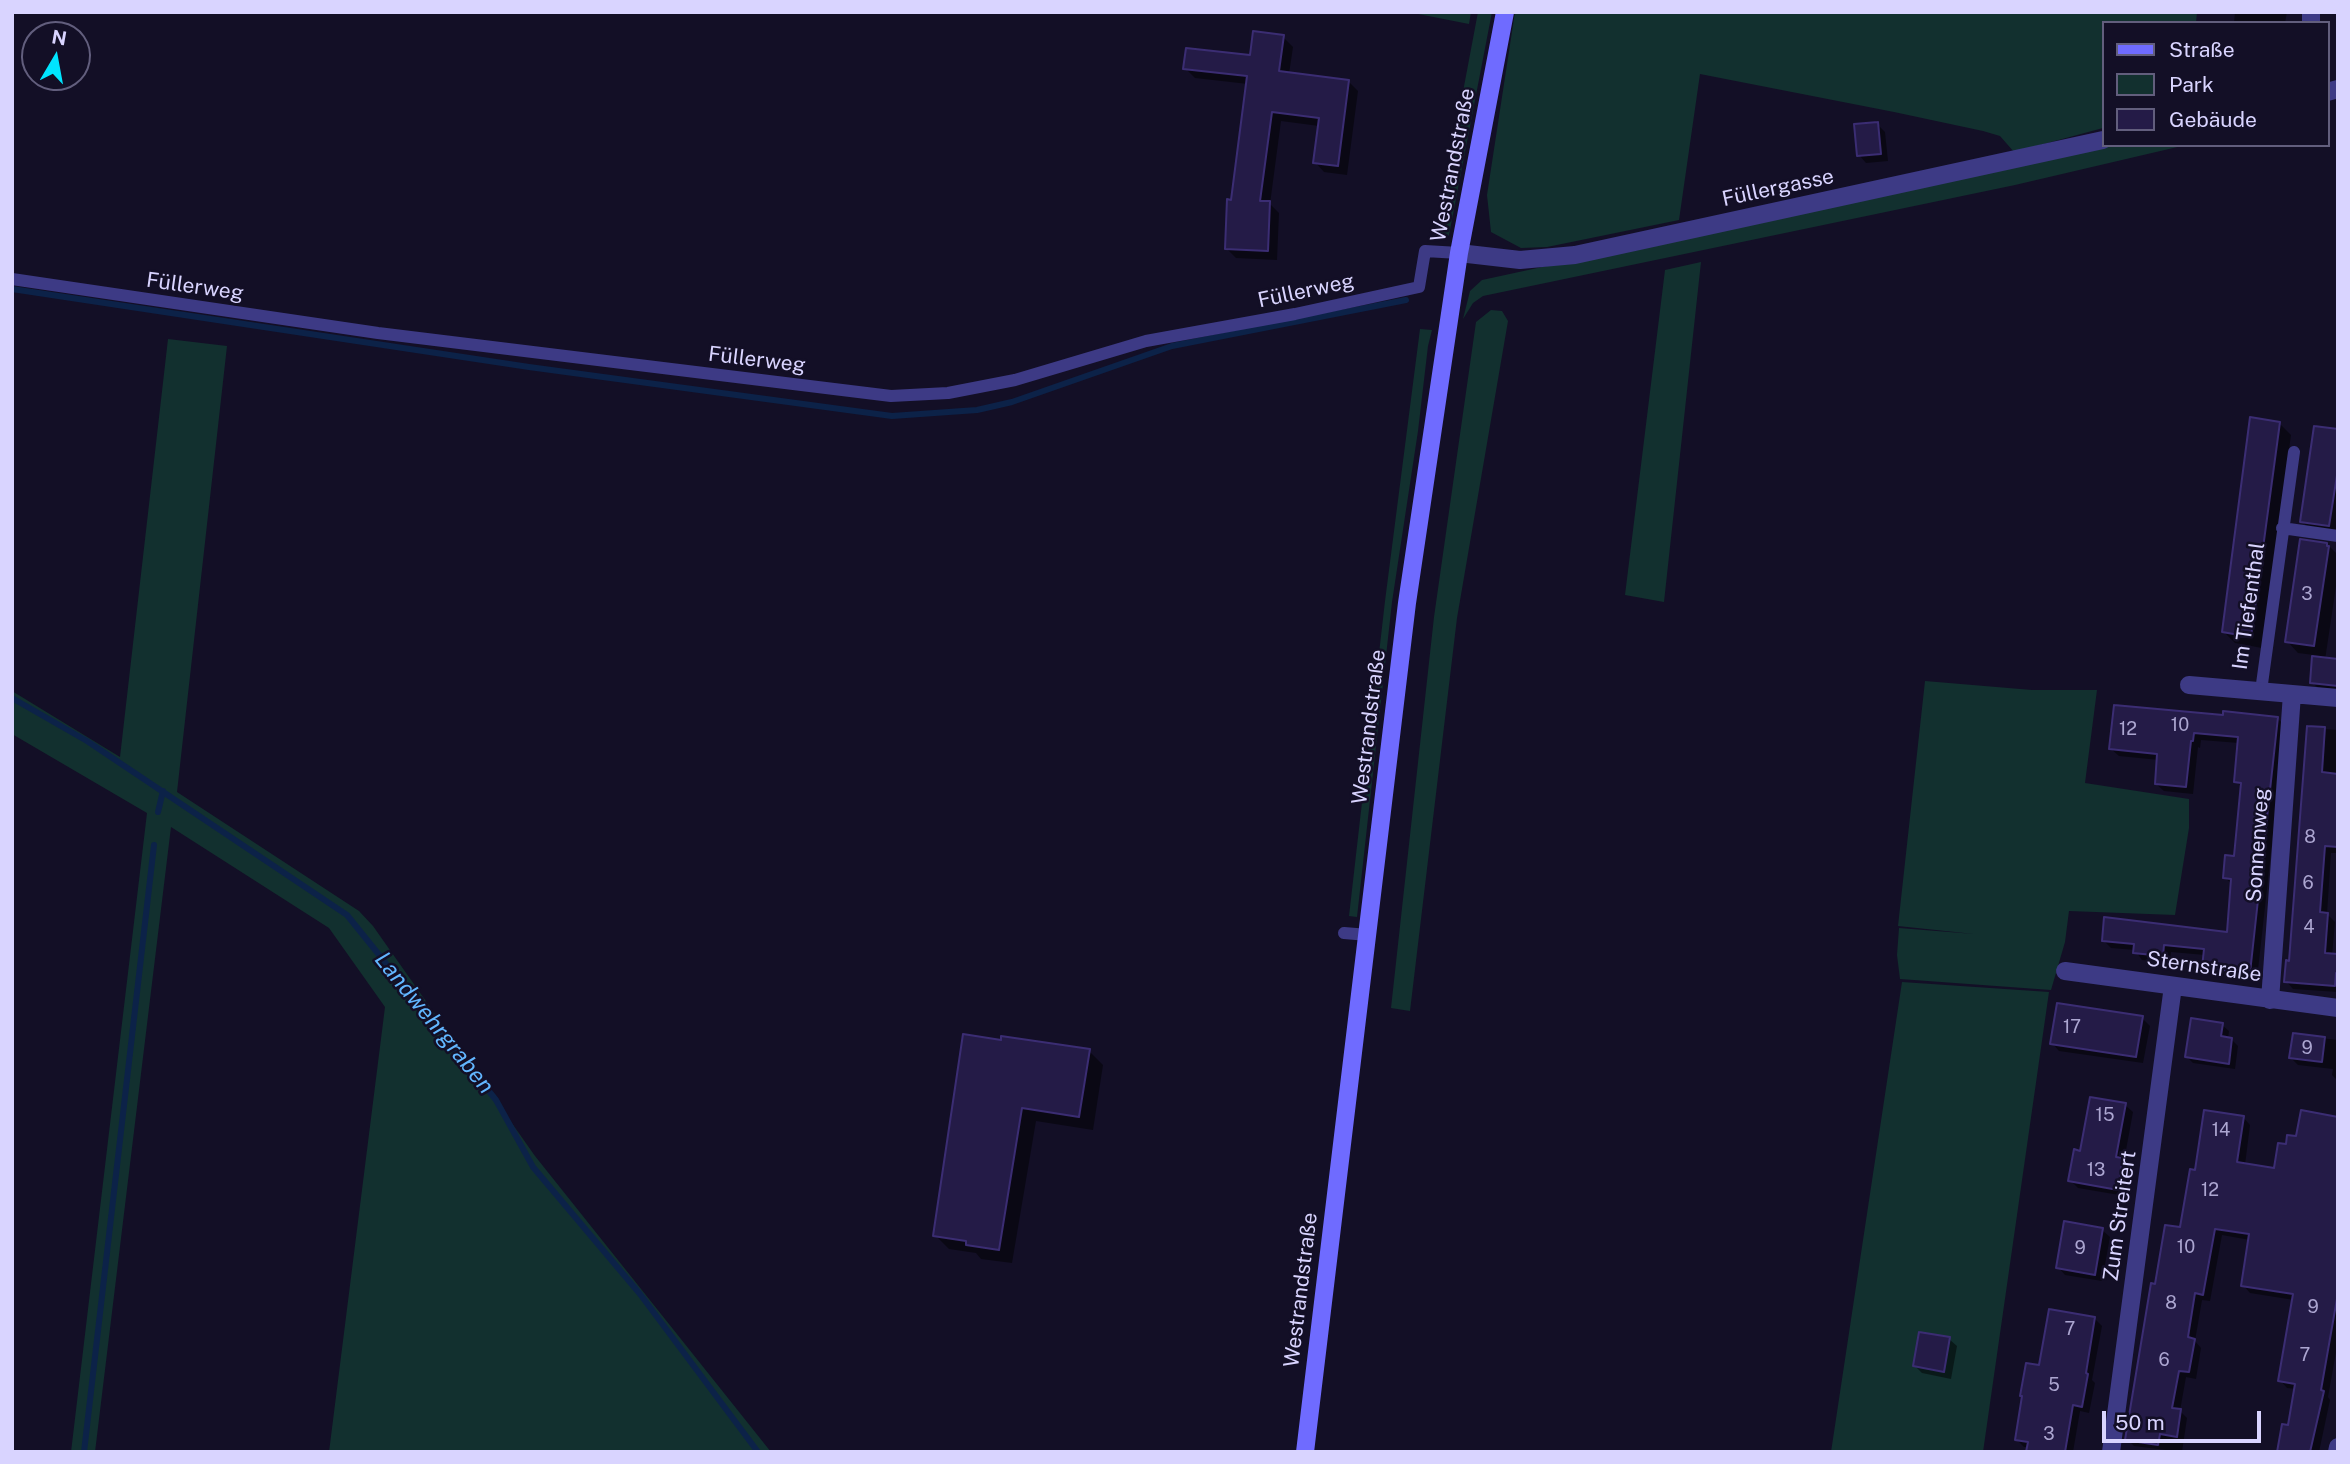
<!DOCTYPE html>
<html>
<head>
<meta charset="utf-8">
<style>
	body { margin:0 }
	#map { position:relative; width:2350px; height:1464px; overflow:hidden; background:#130f26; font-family:"Public Sans",sans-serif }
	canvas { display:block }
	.frame { position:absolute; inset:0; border:14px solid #d9d4ff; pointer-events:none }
	.legend { position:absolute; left:2102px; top:21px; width:228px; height:126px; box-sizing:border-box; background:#130f26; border:2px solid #625e7d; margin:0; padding:9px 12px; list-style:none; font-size:21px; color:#d9d4ff }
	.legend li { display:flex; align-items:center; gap:14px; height:35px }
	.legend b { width:35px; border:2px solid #625e7d }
	.north { position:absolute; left:21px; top:21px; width:70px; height:70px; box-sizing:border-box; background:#130f26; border:2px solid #625e7d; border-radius:50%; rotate:10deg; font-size:19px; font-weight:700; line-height:28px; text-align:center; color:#d9d4ff }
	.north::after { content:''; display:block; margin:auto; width:24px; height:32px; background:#00e5ff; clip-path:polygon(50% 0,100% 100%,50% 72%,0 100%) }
	.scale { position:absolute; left:2102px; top:1411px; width:159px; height:32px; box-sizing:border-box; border:4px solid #d9d4ff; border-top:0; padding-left:9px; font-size:21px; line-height:24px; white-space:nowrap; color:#d9d4ff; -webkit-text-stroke:5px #130f26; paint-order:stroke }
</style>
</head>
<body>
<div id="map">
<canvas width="2350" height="1464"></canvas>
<div class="frame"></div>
<ul class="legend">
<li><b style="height:9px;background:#6f6bff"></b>Straße</li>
<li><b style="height:19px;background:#12302f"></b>Park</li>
<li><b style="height:19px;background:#241b47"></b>Gebäude</li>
</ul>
<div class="north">N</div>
<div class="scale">50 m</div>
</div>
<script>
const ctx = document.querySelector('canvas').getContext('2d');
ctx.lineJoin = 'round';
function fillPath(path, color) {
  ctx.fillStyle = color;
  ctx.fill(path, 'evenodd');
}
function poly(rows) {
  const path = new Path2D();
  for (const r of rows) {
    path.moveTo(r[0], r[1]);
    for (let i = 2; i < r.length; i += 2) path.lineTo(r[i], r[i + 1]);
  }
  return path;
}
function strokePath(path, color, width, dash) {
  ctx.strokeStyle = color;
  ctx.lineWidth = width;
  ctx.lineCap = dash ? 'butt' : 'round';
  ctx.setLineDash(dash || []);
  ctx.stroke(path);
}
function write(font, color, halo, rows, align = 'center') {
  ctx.font = font + ' "Public Sans",sans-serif';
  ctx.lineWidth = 5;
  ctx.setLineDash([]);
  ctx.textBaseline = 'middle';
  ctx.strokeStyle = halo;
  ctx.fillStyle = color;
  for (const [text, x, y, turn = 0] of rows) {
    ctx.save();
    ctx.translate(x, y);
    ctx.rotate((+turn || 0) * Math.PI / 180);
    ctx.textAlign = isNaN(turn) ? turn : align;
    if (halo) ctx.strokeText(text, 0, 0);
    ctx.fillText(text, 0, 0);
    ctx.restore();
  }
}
fillPath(poly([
	[1408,12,1471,12,1469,24],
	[1478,12,1492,12,1449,235,1444,240,1439,240,1436,235],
	[1515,12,2197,12,2196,23,2103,23,2103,128,2014,152,2000,136,1983,131,1894,112,1700,74,1679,220,1547,247,1521,248,1491,232,1487,195],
	[2106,145,2186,145,2015,185,1483,296,1473,303,1463,319,1470,291,1482,280],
	[1701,262,1664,602,1625,595,1665,270],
	[1491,310,1502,311,1508,321,1457,618,1410,1011,1391,1008,1434,617,1476,322],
	[1420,329,1432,330,1428,346,1418,431,1392,602,1357,917,1349,916,1385,601],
	[168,339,227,346,177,792,359,911,373,926,535,1156,771,1452,329,1452,385,1007,329,928,171,827,95,1452,71,1452,147,813,12,734,12,691,120,757],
	[1925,681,2032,690,2097,690,2085,783,2189,799,2189,828,2175,915,2069,911,2065,942,2051,990,1900,979,1897,955,1899,928,1974,934,1898,926],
	[1902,982,2049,992,1983,1452,1831,1452]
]), '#12302f');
fillPath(poly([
	[2235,12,2287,12,2285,23,2234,23],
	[1283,37,1293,47,1289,74,1348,81,1358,91,1347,175,1324,172,1315,162,1319,126,1281,121,1270,204,1279,213,1277,260,1236,258,1227,249,1248,84,1195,78,1185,68,1252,57],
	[1877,124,1885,132,1888,161,1866,163,1859,155],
	[2279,423,2291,435,2262,648,2235,643,2224,632],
	[2338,431,2338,533,2309,529,2302,521],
	[2301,541,2328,545,2338,555,2338,573,2325,660,2338,661,2338,692,2320,690,2312,682,2314,655,2298,653,2287,641],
	[2225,717,2277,718,2285,726,2257,979,2211,975,2204,967,2205,955,2171,952,2170,963,2142,960,2135,950,2111,948,2103,940,2228,934,2233,885,2224,877,2235,858,2242,788,2236,781,2239,743,2201,740,2200,748,2198,747,2193,794,2164,791,2156,784,2159,760,2119,756,2111,749],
	[2309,728,2338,730,2338,853,2331,853,2327,914,2335,922,2332,956,2338,956,2338,992,2293,989,2286,981,2291,962],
	[2142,1018,2150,1026,2143,1063,2059,1051,2052,1043],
	[2222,1025,2229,1031,2228,1039,2231,1039,2238,1046,2235,1069,2193,1063,2187,1057],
	[2294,1035,2338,1040,2338,1081,2332,1075,2333,1069,2298,1065,2291,1058],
	[1002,1042,1089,1051,1103,1065,1093,1130,1036,1121,1012,1263,981,1259,976,1253,949,1249,935,1235],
	[2125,1105,2133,1112,2124,1161,2130,1167,2125,1196,2078,1188,2070,1180,2082,1153],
	[2243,1117,2250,1125,2245,1165,2275,1170,2287,1146,2297,1138,2338,1119,2338,1341,2328,1397,2330,1400,2319,1452,2280,1452,2289,1427,2296,1389,2287,1388,2280,1380,2294,1300,2250,1293,2243,1285,2250,1240,2222,1235,2210,1301,2202,1300,2195,1341,2201,1348,2196,1379,2186,1377,2180,1411,2187,1418,2182,1452,2134,1446,2127,1439,2156,1286,2181,1229,2197,1172],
	[2102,1230,2110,1237,2102,1281,2065,1275,2058,1267],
	[2095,1319,2102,1326,2092,1380,2095,1383,2089,1413,2080,1411,2073,1452,2028,1452,2029,1447,2024,1447,2016,1439,2041,1367],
	[1949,1339,1957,1346,1951,1379,1922,1373,1915,1366]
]), '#0007');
strokePath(poly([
	[12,289,529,367,892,416,977,410,1012,402,1172,346,1406,300],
	[12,698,87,741,347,915,496,1100,533,1167,640,1294,758,1452],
	[158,812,163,791],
	[84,1452,154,845]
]), '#0c2248', 6);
const building = poly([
	[1253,31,1284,35,1279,71,1349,80,1338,166,1313,163,1319,118,1272,112,1260,201,1270,201,1268,251,1225,249,1227,199,1231,200,1247,76,1183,69,1186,48,1250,55,1253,31],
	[1878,122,1881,154,1857,156,1854,124,1878,122],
	[2250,417,2280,422,2251,637,2222,632,2250,417],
	[2314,426,2338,429,2338,469,2329,526,2300,522,2314,426],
	[2300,539,2327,543,2327,546,2329,546,2314,646,2285,642,2300,539],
	[2312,656,2338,659,2338,686,2310,683,2312,656],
	[2114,705,2223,715,2223,711,2278,717,2250,973,2202,968,2204,949,2164,945,2163,956,2133,953,2134,944,2102,941,2104,917,2227,932,2231,879,2223,878,2225,855,2234,856,2241,783,2234,782,2238,737,2194,733,2193,741,2191,741,2186,787,2155,784,2157,754,2109,749,2114,705],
	[2307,726,2325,727,2322,772,2338,774,2338,847,2325,846,2320,912,2328,913,2325,953,2338,954,2338,974,2336,973,2335,986,2284,982,2286,960,2289,961,2307,726],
	[2057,1003,2143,1016,2136,1057,2050,1044,2057,1003],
	[2191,1018,2223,1023,2221,1036,2232,1038,2229,1064,2185,1057,2191,1018],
	[2293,1033,2325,1037,2322,1062,2289,1058,2293,1033],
	[963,1034,1001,1040,1001,1036,1090,1049,1079,1117,1022,1108,999,1250,966,1245,966,1241,933,1236,963,1034],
	[2090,1097,2126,1103,2116,1157,2123,1158,2118,1190,2068,1181,2074,1149,2080,1151,2090,1097],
	[2204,1110,2244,1116,2237,1162,2274,1168,2278,1143,2286,1144,2287,1135,2296,1136,2301,1110,2338,1117,2338,1293,2321,1390,2324,1391,2310,1452,2277,1452,2282,1424,2288,1425,2295,1384,2278,1381,2293,1294,2241,1286,2249,1234,2215,1229,2203,1295,2195,1293,2188,1337,2195,1339,2189,1372,2179,1371,2172,1408,2181,1409,2177,1437,2160,1434,2158,1445,2125,1440,2151,1283,2155,1284,2165,1225,2180,1227,2190,1169,2195,1170,2204,1110],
	[2064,1221,2103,1228,2095,1275,2056,1268,2064,1221],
	[2049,1309,2095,1317,2086,1373,2088,1374,2082,1407,2073,1405,2065,1452,2026,1452,2028,1442,2015,1440,2022,1396,2020,1396,2026,1363,2039,1365,2049,1309],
	[1919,1332,1950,1337,1944,1372,1913,1366,1919,1332]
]);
fillPath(building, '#241b47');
strokePath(building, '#3b2d73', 2);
strokePath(poly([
	[12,279,378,333,891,396,948,393,1015,380,1146,341,1295,314,1419,287,1425,251,1459,253],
	[2282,528,2338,536],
	[2261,691,2294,452],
	[1344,933,1368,935]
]), '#3d3a85', 12);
strokePath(poly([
	[2311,23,2311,12],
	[2327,92,2338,89],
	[1459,253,1520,260,1575,255,2103,140],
	[2189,685,2338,698],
	[2065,971,2338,1008],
	[2270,1000,2292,694],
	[2111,1452,2173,986],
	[2337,1452,2338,1447]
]), '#3d3a85', 18);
strokePath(poly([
	[1305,1452,1407,603,1459,253,1505,12]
]), '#6f6bff', 18);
write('18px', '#aca6d1', null, [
	["3",2307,594],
	["10",2180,725],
	["12",2128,729],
	["8",2310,837],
	["6",2308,883],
	["4",2309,927],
	["17",2072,1027],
	["9",2307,1048],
	["15",2105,1115],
	["14",2221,1130],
	["13",2096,1170],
	["12",2210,1190],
	["10",2186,1247],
	["9",2080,1248],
	["8",2171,1303],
	["9",2313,1307],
	["7",2070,1329],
	["7",2305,1355],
	["6",2164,1360],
	["5",2054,1385],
	["3",2049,1434]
]);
write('21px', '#d9d4ff', '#130f26', [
	["Westrandstraße",1453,165,-79],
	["Füllergasse",1778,188,-12],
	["Füllerweg",195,287,8],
	["Füllerweg",1306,291,-12],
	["Füllerweg",757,360,7],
	["Im Tiefenthal",2249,606,-82],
	["Westrandstraße",1369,727,-83],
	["Sonnenweg",2258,845,-86],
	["Sternstraße",2204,967,8],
	["Zum Streitert",2120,1216,-82],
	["Westrandstraße",1301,1290,-83]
]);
write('italic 23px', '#62b6ff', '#130f26', [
	["Landwehrgraben",434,1023,51]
]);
</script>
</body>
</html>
